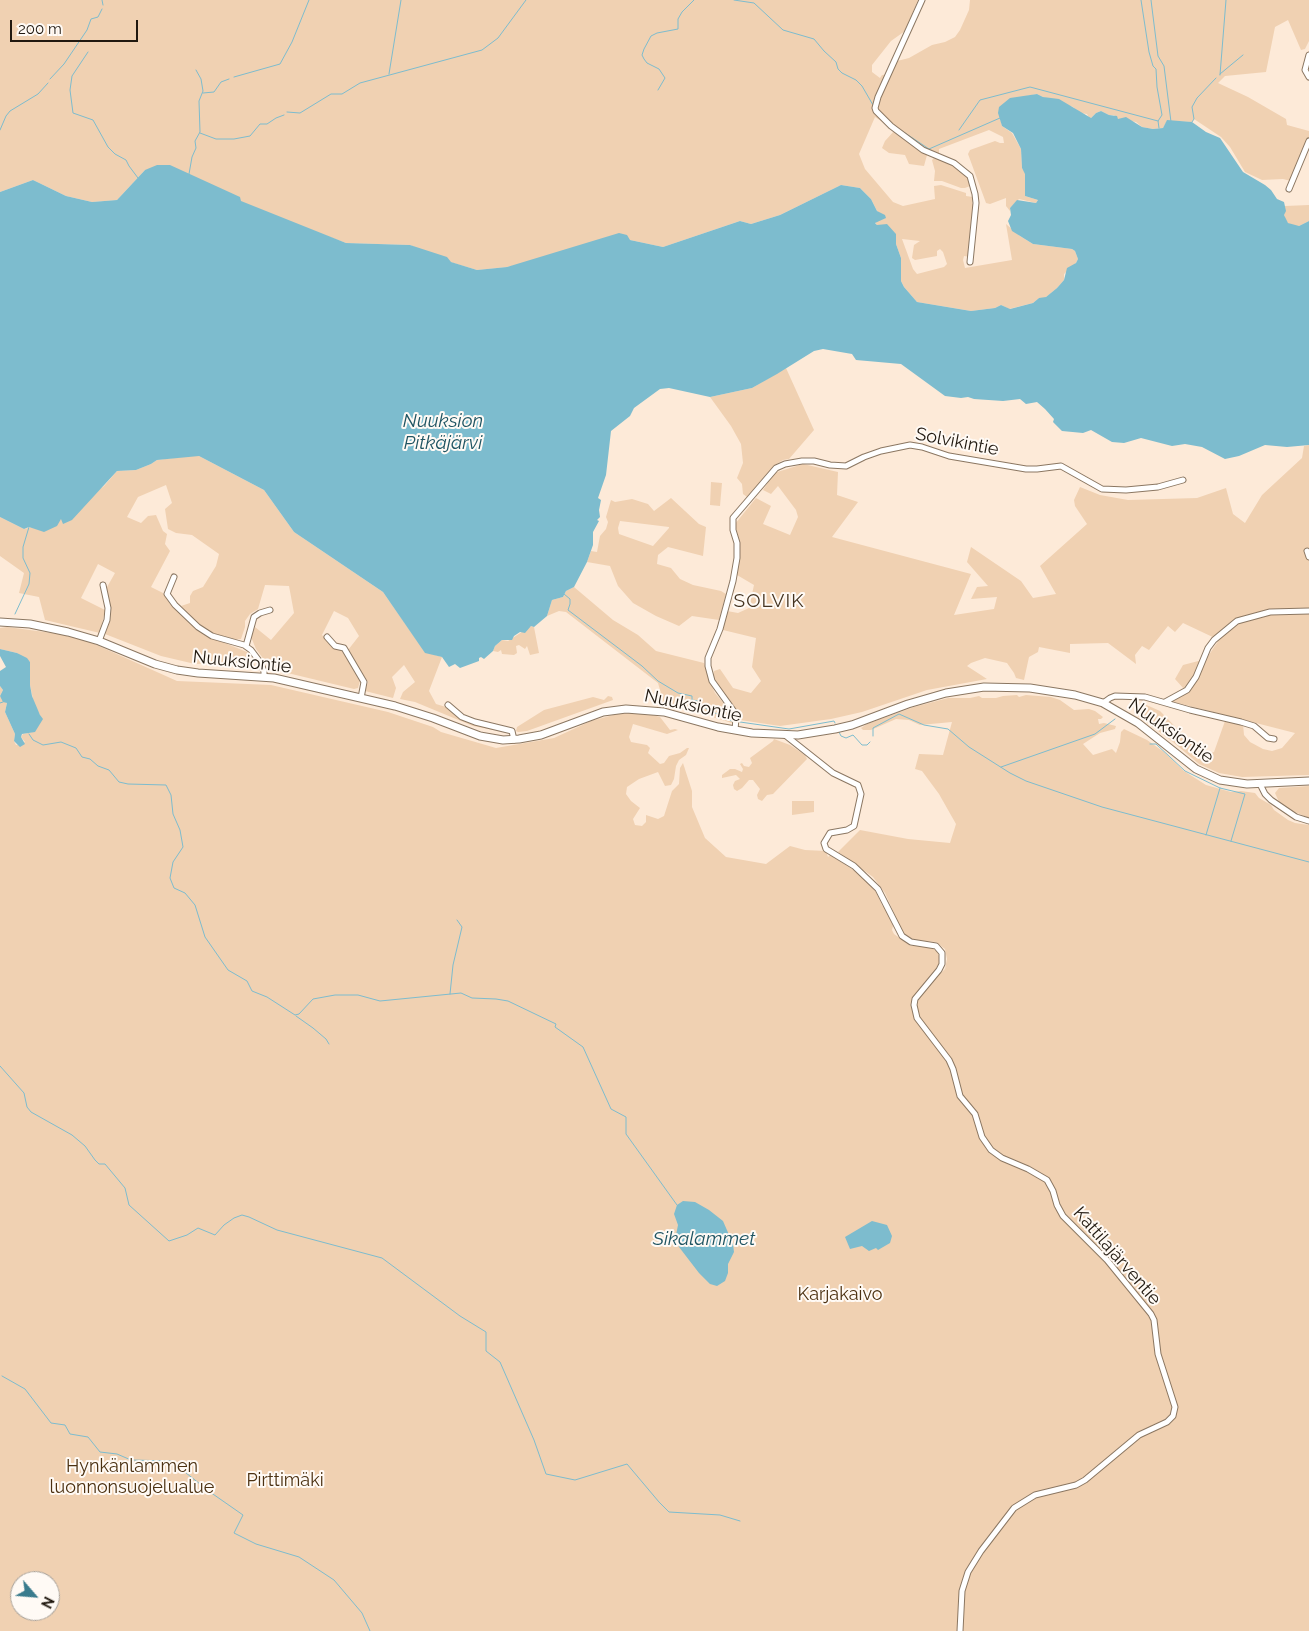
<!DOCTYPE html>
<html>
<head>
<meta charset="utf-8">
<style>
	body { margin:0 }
	#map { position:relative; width:1309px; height:1631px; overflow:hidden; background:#fdead8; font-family:Raleway,sans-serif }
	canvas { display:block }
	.north { position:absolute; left:10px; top:1571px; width:50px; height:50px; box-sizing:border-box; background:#fffaf5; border:1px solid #a6a099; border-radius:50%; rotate:117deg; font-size:14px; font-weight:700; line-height:20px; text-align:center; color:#211910 }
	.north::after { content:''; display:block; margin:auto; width:18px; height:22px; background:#397b8d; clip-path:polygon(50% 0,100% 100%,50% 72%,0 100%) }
	.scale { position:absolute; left:10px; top:20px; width:128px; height:22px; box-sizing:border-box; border:2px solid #211910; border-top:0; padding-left:6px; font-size:15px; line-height:18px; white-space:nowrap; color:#211910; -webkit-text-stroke:4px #fffaf5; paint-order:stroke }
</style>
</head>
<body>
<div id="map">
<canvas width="1309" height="1631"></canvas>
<div class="north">N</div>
<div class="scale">200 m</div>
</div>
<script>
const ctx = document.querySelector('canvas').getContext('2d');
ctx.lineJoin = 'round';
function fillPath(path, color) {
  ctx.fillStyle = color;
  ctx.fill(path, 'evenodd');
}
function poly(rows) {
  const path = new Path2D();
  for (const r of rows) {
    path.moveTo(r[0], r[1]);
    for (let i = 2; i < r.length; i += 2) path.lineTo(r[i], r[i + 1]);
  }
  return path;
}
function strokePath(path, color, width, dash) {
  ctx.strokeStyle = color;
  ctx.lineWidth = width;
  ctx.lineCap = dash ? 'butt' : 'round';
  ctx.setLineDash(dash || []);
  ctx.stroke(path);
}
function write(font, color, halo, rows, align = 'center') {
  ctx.font = font + ' Raleway,sans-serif';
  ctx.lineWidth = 4;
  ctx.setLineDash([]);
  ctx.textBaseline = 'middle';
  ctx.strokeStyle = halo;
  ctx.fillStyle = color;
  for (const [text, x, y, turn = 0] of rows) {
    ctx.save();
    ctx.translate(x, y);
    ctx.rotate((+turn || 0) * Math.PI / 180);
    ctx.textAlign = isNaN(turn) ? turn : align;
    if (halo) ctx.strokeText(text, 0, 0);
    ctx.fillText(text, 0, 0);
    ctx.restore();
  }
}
fillPath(poly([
	[0,0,918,0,905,31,891,41,872,65,872,72,880,78,882,75,890,74,897,61,909,58,932,45,945,42,955,37,960,30,969,10,970,0,1309,0,1309,41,1305,49,1301,50,1288,20,1275,27,1266,72,1225,76,1218,83,1248,97,1286,119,1287,125,1309,131,1309,147,1291,181,1283,179,1262,180,1245,172,1230,147,1221,137,1194,119,1192,122,1167,121,1163,128,1153,129,1142,127,1136,122,1118,119,1114,115,1109,115,1101,111,1096,113,1091,118,1089,118,1087,114,1080,113,1073,107,1043,97,1037,94,1022,97,1000,118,1002,126,1012,133,1021,149,1022,168,1025,173,1025,196,1038,200,1036,203,1019,199,1010,208,1010,211,1006,206,1006,198,990,204,986,203,968,154,970,150,995,141,1000,143,1004,143,1003,137,989,130,939,149,939,153,927,155,924,166,909,164,905,155,889,153,882,148,885,141,895,130,875,117,859,154,865,169,893,202,903,206,935,199,934,186,941,185,966,193,966,196,973,197,972,203,974,206,970,257,964,256,963,260,965,268,1012,260,1006,224,1020,236,1033,244,1072,249,1075,251,1078,259,1076,263,1064,274,1064,280,1057,288,1045,298,1039,298,1033,303,1009,309,1001,305,995,308,971,311,917,302,904,287,901,281,901,258,896,244,895,233,877,225,875,222,885,218,877,211,871,199,860,188,841,185,780,215,751,224,740,221,663,247,630,240,507,267,477,270,450,262,410,245,346,243,145,170,117,200,92,202,66,196,33,180,0,192],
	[902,239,920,241,914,245,912,258,915,260,937,256,937,251,940,249,943,252,947,264,944,267,917,274,913,269],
	[934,158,958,167,969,177,970,186,965,188,961,188,942,181,934,181,935,171,932,160],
	[1309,205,1309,221,1299,226,1294,226,1286,222,1284,215,1285,206],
	[786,368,814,430,789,459,783,460,775,465,747,497,743,494,742,484,737,478,743,463,741,444,731,426,710,397,752,388],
	[1309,445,1309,775,1242,777,1219,773,1199,764,1173,742,1134,713,1142,703,1160,711,1199,751,1208,754,1214,752,1225,721,1243,724,1244,735,1250,742,1263,749,1272,751,1282,748,1295,733,1166,700,1184,689,1175,679,1183,665,1206,659,1219,640,1183,623,1175,632,1168,626,1149,650,1142,646,1135,655,1136,664,1108,643,1070,644,1070,653,1039,647,1038,652,1029,657,1024,680,1016,678,1014,673,1007,663,985,658,971,663,967,666,987,679,927,690,862,712,831,719,780,726,740,720,735,710,713,679,714,671,720,669,733,688,751,693,761,681,752,667,756,638,723,630,727,611,738,613,749,608,754,585,737,575,740,544,735,524,756,498,771,506,763,524,790,535,798,517,796,510,778,486,771,494,763,490,774,473,803,464,838,472,837,495,858,502,832,537,971,574,954,615,994,609,997,597,971,599,977,587,988,586,967,562,971,547,1021,581,1033,598,1056,594,1040,566,1087,524,1075,506,1074,500,1080,487,1100,495,1128,500,1197,498,1226,488,1233,514,1245,523,1262,495,1302,458,1304,446],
	[189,456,199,456,264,490,294,532,383,592,425,652,442,657,429,691,436,704,446,707,461,719,493,729,493,730,473,726,415,702,400,699,403,692,415,682,404,665,392,677,396,688,393,698,365,691,368,682,348,650,359,636,348,618,334,611,322,635,335,648,342,651,360,681,358,688,354,689,271,669,256,649,251,637,255,627,271,640,294,613,289,586,265,585,258,609,250,614,245,621,245,627,241,639,230,640,213,634,198,624,181,606,190,603,190,596,193,591,203,587,216,566,219,554,192,535,176,533,168,529,165,509,172,503,166,485,138,497,127,517,141,523,148,516,156,515,163,531,167,534,165,544,170,551,151,587,163,593,170,604,210,637,247,652,257,669,223,663,195,664,161,656,105,634,110,621,111,609,106,589,115,573,98,564,81,598,105,610,100,633,45,620,39,597,19,593,24,573,0,556,0,517,24,529,61,519,104,486,117,471,136,470,151,464,157,460],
	[711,482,722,483,720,506,710,505],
	[671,498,699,524,706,527,703,556,668,547,658,555,657,564,671,568,680,579,693,585,721,591,726,594,719,620,692,616,679,626,656,616,633,603,618,586,610,566,587,562,591,551,597,552,600,536,606,529,608,522,606,517,611,500,615,502,632,499,648,504,654,511],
	[620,521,669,527,669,528,653,546,619,534,618,528],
	[574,587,613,620,638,635,656,651,704,663,710,682,715,693,732,713,734,717,732,723,689,710,664,704,658,683,566,612,559,611,547,616,552,600,563,597,566,591],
	[531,626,534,627,539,653,530,655,527,646,525,649,519,645,516,646,517,653,514,655,502,654,501,650,498,652,493,651,495,646,502,640,508,641],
	[7,627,60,634,90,642,177,681,271,685,388,712,433,727,441,732,496,748,554,738,591,721,617,714,632,713,649,714,660,717,670,730,675,729,678,730,667,734,633,724,629,737,631,742,647,745,650,748,648,753,660,764,664,763,669,756,680,753,687,748,689,748,686,755,679,760,676,766,674,779,671,785,665,786,658,772,639,779,627,787,626,794,631,801,640,808,633,819,635,825,642,826,646,822,646,815,658,819,664,816,672,791,679,784,680,768,683,763,692,791,692,807,705,838,726,857,766,864,790,846,805,850,826,851,828,857,830,855,861,875,876,892,882,905,887,910,893,926,892,930,894,934,911,946,927,946,937,951,939,956,939,963,935,971,941,973,945,969,947,959,945,949,936,942,915,940,904,935,885,893,873,877,838,852,860,830,908,839,950,843,956,824,939,794,922,771,915,769,919,754,943,755,952,722,920,725,909,720,896,719,871,730,863,730,861,728,867,724,914,707,948,698,970,698,979,696,982,698,996,698,1003,696,1017,695,1019,697,1026,695,1051,697,1060,700,1074,710,1089,709,1095,711,1103,717,1101,719,1098,719,1099,724,1104,723,1116,726,1115,729,1100,733,1083,744,1093,755,1112,749,1116,753,1120,742,1121,732,1124,729,1147,740,1164,752,1184,771,1206,785,1231,792,1241,791,1255,793,1259,798,1271,805,1274,810,1288,820,1295,823,1309,825,1309,1631,0,1631,0,686,3,690,0,696,7,703,5,712,15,734,14,741,16,745,25,742,21,737,23,734,32,732,40,723,40,715,34,704,30,685,30,662,17,653,0,649,0,628],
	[20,1581,50,1581,50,1611,20,1611],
	[608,696,612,697,613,700,527,731,518,732,516,731,517,727,544,710,593,697,604,700],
	[774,739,790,745,805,755,807,759,773,794,767,795,762,801,758,799,757,795,760,789,753,780,749,780,742,788,737,791,734,789,733,785,735,781,740,779,736,775,722,778,722,775,730,769,735,769,742,772,743,769,740,764,742,763,744,766,749,767,752,763,750,758,773,741],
	[1309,786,1309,818,1290,810,1279,802,1275,793,1279,788],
	[792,801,814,801,814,812,792,815]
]), '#f0d1b2');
fillPath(poly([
	[1037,94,1043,97,1059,99,1091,118,1096,113,1101,111,1109,115,1117,116,1118,119,1126,117,1142,127,1153,129,1163,128,1167,120,1192,122,1206,132,1220,138,1243,172,1265,185,1271,190,1277,199,1284,202,1286,211,1284,215,1288,223,1299,226,1309,221,1309,445,1287,447,1265,445,1239,456,1225,459,1202,447,1185,444,1172,446,1141,438,1124,443,1112,442,1091,430,1083,433,1062,431,1053,422,1054,419,1045,409,1037,402,1026,404,1020,399,1003,401,974,399,968,397,961,398,945,396,901,364,856,360,852,354,823,349,814,351,777,374,752,388,710,397,669,388,660,389,634,408,630,416,611,431,606,475,598,498,601,500,599,510,600,517,597,520,599,521,593,532,593,545,587,562,574,587,566,591,563,597,552,600,547,616,534,627,531,626,525,633,520,632,514,636,512,640,502,640,495,646,493,651,484,659,481,657,479,658,479,661,460,668,455,664,449,667,442,657,425,653,383,592,294,532,264,490,199,456,157,460,151,464,136,470,117,471,72,520,63,524,61,519,57,526,44,532,29,527,24,529,0,517,0,192,33,180,66,196,92,202,117,200,145,170,157,165,170,165,240,197,241,201,346,243,410,245,447,257,451,262,477,270,507,267,619,233,627,235,630,240,663,247,740,221,751,224,780,215,841,185,860,188,871,199,877,211,885,215,886,218,875,223,877,225,887,224,896,234,896,244,901,258,901,281,904,287,917,302,971,311,995,308,1001,305,1010,309,1033,303,1039,298,1046,297,1057,288,1064,280,1067,268,1076,263,1078,259,1075,251,1072,249,1033,244,1012,231,1008,221,1011,215,1010,208,1017,200,1036,203,1038,200,1025,196,1025,174,1022,168,1021,149,1013,133,1002,126,998,113,999,107,1010,98],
	[0,649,17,653,27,658,30,662,30,685,32,696,40,715,43,719,35,732,22,734,21,737,25,744,20,747,14,741,15,734,5,712,7,703,3,702,0,696,3,690,0,686,0,671,6,667,0,656],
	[683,1201,695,1202,709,1210,723,1221,733,1244,734,1252,728,1264,728,1273,725,1281,717,1286,710,1284,699,1273,679,1247,676,1235,678,1225,674,1214,677,1205],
	[872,1221,887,1225,892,1236,890,1243,878,1250,876,1248,869,1251,862,1246,850,1249,845,1237]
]), '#7dbcce');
strokePath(poly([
	[102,0,103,5],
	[734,0,754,3,783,30,814,39,824,51,836,62,838,69,842,73,856,80,862,86,873,105],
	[1141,0,1149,52,1153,66,1156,69,1157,87,1162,115,1158,121,1159,128],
	[1151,0,1158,56,1164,66,1171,122],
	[88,52,72,76,70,90,73,113,93,120,108,147,115,154,126,160,129,166,138,178],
	[389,74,401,0],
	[1220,74,1243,55],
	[1220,75,1226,0],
	[234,77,280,64,292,42,309,0],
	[50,79,64,64,87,30,91,19,98,17,102,9],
	[658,90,665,78,659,69,647,63,644,59,642,55,644,49,651,36,657,33,678,29,678,19,682,12,694,0],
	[203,93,214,92,221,82,229,79],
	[287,112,300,113,331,94,342,94,360,83,482,50,498,38,526,0],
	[1192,122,1194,119,1192,107,1197,98,1216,78],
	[896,127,929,149,1000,118],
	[0,130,6,116,10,111,38,94,48,83],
	[959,130,980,100,1030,87,1158,121],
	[200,133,216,139,234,139,250,136,260,124,267,124,276,118,284,115],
	[189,174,192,157,196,148,195,141,200,132,199,101,203,91,201,79,196,70],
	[564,594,570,599,570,604,568,610,642,666,658,681,678,693,692,696,692,700,698,701,709,711,712,711,725,719,732,721],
	[15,614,29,584,30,573,23,558,23,547,29,527],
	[0,703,3,702],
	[740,722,789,729,834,721,835,723],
	[839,732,841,736,846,738,853,735,862,745,867,745,870,742],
	[29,734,33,740,43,745,61,742,76,748,82,757,90,759,98,766,109,770,119,782,128,784,166,785,171,795,173,814,180,830,183,847,173,862,170,878,174,888,185,893,195,905,205,937,228,970,247,981,252,991,267,997,295,1015,299,1014,313,999,335,995,358,995,380,1001,461,993,472,998,496,999,508,1001,556,1024,555,1027,583,1047,611,1109,626,1117,626,1134,677,1205],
	[873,736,873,728,899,714,924,725,948,729,969,747,1010,773,1026,781,1102,807,1309,862],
	[1150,744,1156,744,1185,771,1220,788,1245,794,1231,841],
	[1001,767,1095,734,1115,719],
	[1206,835,1220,788],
	[450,994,453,965,462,927,457,920],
	[296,1016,313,1028,326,1039,329,1044],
	[0,1066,24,1093,27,1107,31,1112,72,1135,85,1146,95,1160,99,1164,105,1164,125,1188,129,1205,169,1241,187,1235,198,1228,215,1235,224,1225,234,1218,242,1215,249,1217,277,1230,382,1258,460,1316,486,1332,486,1351,500,1362,534,1440,546,1474,575,1480,627,1464,659,1502,669,1512,720,1515,740,1521],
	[2,1376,25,1389,51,1423,65,1425,70,1434,88,1437,100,1452,117,1454,131,1460,171,1461,210,1492,243,1515,234,1533,256,1544,299,1557,334,1580,362,1613,370,1631]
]), '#7dbcce', 1);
const street = poly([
	[922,0,878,97,875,108,876,111,891,126,923,150,954,163,970,176,975,194,976,203,970,262],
	[1309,55,1305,70,1309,77],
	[1289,189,1309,141],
	[1307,551,1309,557],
	[174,577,167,594,175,605,198,627,212,636,244,645,251,650,260,662,264,671,264,676],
	[327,637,335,646,344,648,364,682,361,698],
	[99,641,107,620,108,608,103,585],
	[246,646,254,617,260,613,270,610],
	[1165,702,1187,690,1196,677,1208,648,1214,640,1237,621,1270,612,1309,611],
	[1103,703,1110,698,1115,696,1145,697,1190,710,1241,722,1254,726,1268,738,1274,739],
	[448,705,462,717,475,722,512,731,514,740],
	[735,730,736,718,735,713,712,681,708,666,708,658,720,629,733,581,737,558,737,543,733,530,733,518,776,468,785,464,802,461,814,461,830,465,846,466,864,457,881,451,910,445,922,447,949,456,1026,469,1037,469,1061,466,1102,489,1126,490,1158,487,1183,480],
	[785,735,833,773,858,785,861,794,854,826,847,830,830,833,824,843,826,849,854,866,878,889,902,936,911,942,936,946,942,953,942,964,939,970,915,999,914,1005,917,1018,949,1060,953,1069,960,1096,975,1114,982,1137,991,1150,1002,1158,1028,1169,1047,1180,1053,1191,1057,1205,1063,1216,1107,1260,1151,1314,1154,1320,1158,1354,1175,1407,1173,1416,1167,1422,1139,1435,1085,1480,1076,1485,1035,1495,1014,1508,981,1551,968,1572,962,1591,960,1631],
	[1260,784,1265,794,1271,800,1296,817,1309,821]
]);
const secondary = poly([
	[0,622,30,624,68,632,99,641,155,664,177,670,198,673,274,678,395,706,433,718,480,736,503,740,519,739,541,735,603,712,626,709,664,712,718,727,752,733,798,735,835,729,852,725,908,704,946,693,984,687,1030,688,1075,695,1103,703,1138,723,1196,769,1220,780,1247,784,1309,781]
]);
strokePath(street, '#8b7762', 7);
strokePath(secondary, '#8b7762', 9);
strokePath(street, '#fff', 5);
strokePath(secondary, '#fff', 7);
write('18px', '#211910', '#fffaf5', [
	["Solvikintie",957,442,11],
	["Nuuksiontie",242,662,6],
	["Nuuksiontie",693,706,12],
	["Nuuksiontie",1171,731,35],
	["Kattilajärventie",1117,1256,49]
]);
write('18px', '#4c3111', '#fffaf5', [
	["Karjakaivo",840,1295],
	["Hynkänlammen",132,1467],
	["luonnonsuojelualue",132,1488],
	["Pirttimäki",285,1481]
]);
write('italic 19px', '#1f5462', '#fffaf5', [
	["Nuuksion",443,421],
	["Pitkäjärvi",443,443],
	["Sikalammet",704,1239]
]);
ctx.letterSpacing = '1px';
write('19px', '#443320', '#fffaf5', [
	["SOLVIK",769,601]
]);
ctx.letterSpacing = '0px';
</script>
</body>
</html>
